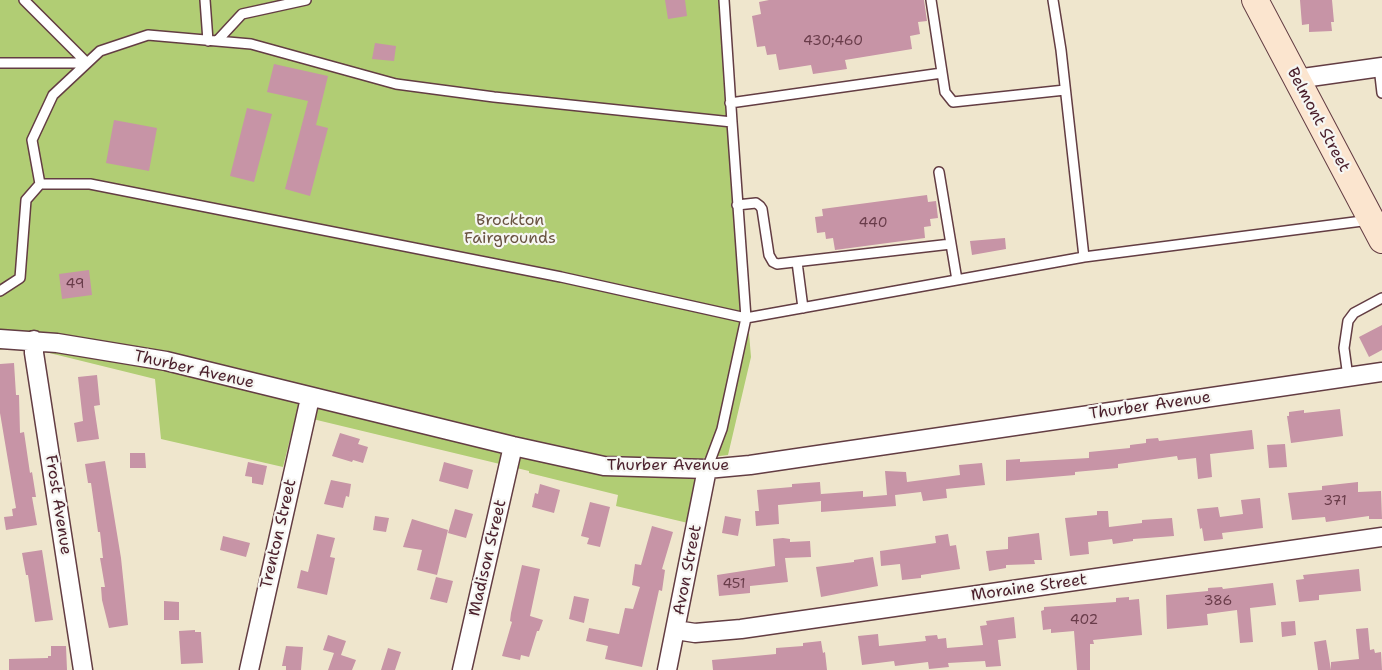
<!DOCTYPE html>
<html>
<head>
<meta charset="utf-8">
<style>
	body { margin:0 }
	canvas { display:block; background:#efe6cd }
</style>
</head>
<body>
<canvas width="1382" height="670"></canvas>
<script>
const ctx = document.querySelector('canvas').getContext('2d');
ctx.lineJoin = 'round';
function fillPath(path, color) {
  ctx.fillStyle = color;
  ctx.fill(path, 'evenodd');
}
function poly(rows) {
  const path = new Path2D();
  for (const r of rows) {
    path.moveTo(r[0], r[1]);
    for (let i = 2; i < r.length; i += 2) path.lineTo(r[i], r[i + 1]);
  }
  return path;
}
function strokePath(path, color, width, dash) {
  ctx.strokeStyle = color;
  ctx.lineWidth = width;
  ctx.lineCap = dash ? 'butt' : 'round';
  ctx.setLineDash(dash || []);
  ctx.stroke(path);
}
function write(font, color, halo, rows, align = 'center') {
  ctx.font = font + ' "Shantell Sans",sans-serif';
  ctx.lineWidth = 4.5;
  ctx.setLineDash([]);
  ctx.textBaseline = 'middle';
  ctx.strokeStyle = halo;
  ctx.fillStyle = color;
  for (const [text, x, y, turn = 0] of rows) {
    ctx.save();
    ctx.translate(x, y);
    ctx.rotate((+turn || 0) * Math.PI / 180);
    ctx.textAlign = isNaN(turn) ? turn : align;
    if (halo) ctx.strokeText(text, 0, 0);
    ctx.fillText(text, 0, 0);
    ctx.restore();
  }
}
fillPath(poly([
	[0,0,721,0,751,357,728,455,703,458,695,484,688,523,616,506,618,495,529,473,529,471,296,415,283,467,161,439,155,379,21,346,0,350]
]), '#b1cd74');
fillPath(poly([
	[665,0,685,0,687,16,668,19],
	[769,0,924,0,927,21,918,22,920,34,910,36,912,49,845,60,847,69,813,74,811,65,779,70,776,54,767,55,765,46,757,47,752,16,761,14,759,2],
	[1300,0,1332,0,1334,22,1331,22,1332,31,1309,32,1309,24,1302,25],
	[375,43,396,46,394,61,372,59],
	[274,64,328,76,316,125,328,128,310,196,285,189,308,101,267,92],
	[247,108,272,114,254,182,230,176],
	[114,120,157,128,149,171,106,163],
	[927,195,928,202,936,201,938,218,930,219,931,226,924,227,925,238,835,250,833,238,826,239,825,232,817,233,815,217,823,216,822,209],
	[1005,238,1006,249,972,255,970,241],
	[89,270,92,295,62,299,59,274],
	[1382,325,1382,350,1369,357,1359,337],
	[14,363,16,395,19,395,20,433,24,432,30,473,32,472,36,497,32,497,37,525,6,530,4,517,13,516,12,509,16,508,0,413,0,364],
	[97,375,100,405,94,406,99,439,77,442,74,423,83,421,78,377],
	[1340,409,1343,436,1291,443,1287,416,1289,416,1289,412,1304,410,1304,413],
	[1252,430,1254,449,1210,454,1212,477,1198,479,1196,458,1178,460,1177,456,1118,464,1118,468,1075,472,1075,475,1006,481,1006,460,1020,459,1020,462,1089,458,1089,452,1130,448,1130,445,1146,443,1146,439,1158,438,1159,441],
	[340,433,360,439,358,444,368,447,363,463,353,460,352,462,332,456],
	[1285,444,1287,467,1269,468,1267,445],
	[130,453,145,453,146,468,130,468],
	[105,461,121,558,128,625,109,628,102,600,101,587,105,587,100,558,103,558,100,532,98,532,91,483,88,483,85,464],
	[248,462,267,466,263,485,252,483,252,477,245,476],
	[444,462,473,470,468,489,439,481],
	[982,463,985,485,946,489,947,498,923,501,921,492,895,495,896,506,821,512,821,501,778,505,779,524,756,526,755,511,759,511,757,490,792,487,792,484,820,482,821,496,821,494,863,491,863,497,887,495,885,471,906,472,907,482,960,475,959,465],
	[331,480,351,484,349,497,346,496,343,508,324,504],
	[1358,482,1358,492,1381,491,1382,519,1369,519,1369,516,1326,522,1325,517,1292,520,1288,493,1322,490,1322,486],
	[540,484,560,490,554,513,532,507,535,493,538,494],
	[1260,498,1263,528,1222,533,1223,539,1204,541,1202,528,1200,529,1197,509,1218,507,1220,517,1243,514,1241,500],
	[590,502,610,507,600,547,587,544,589,538,581,536],
	[455,509,473,514,466,538,448,533],
	[1097,511,1108,511,1109,527,1142,523,1142,520,1172,518,1174,536,1133,539,1133,541,1113,544,1112,539,1088,542,1089,554,1070,556,1065,518,1097,515],
	[375,516,389,518,386,532,373,530],
	[725,516,741,519,738,536,722,533],
	[412,519,448,530,437,575,417,570,422,550,403,547],
	[652,526,673,532,662,569,665,570,662,591,659,590,642,667,605,659,608,646,586,641,589,628,619,634,625,608,633,609,640,587,632,585,635,564,641,565],
	[1039,533,1042,560,1034,560,1035,564,1006,565,1006,568,989,571,986,551,1008,549,1008,537],
	[317,534,335,538,330,557,335,558,327,595,297,588,301,570,308,572],
	[948,534,950,546,956,545,960,569,921,575,921,578,902,580,900,564,881,566,880,551,936,543,935,536],
	[223,536,250,543,246,557,220,550],
	[783,538,790,539,790,542,810,541,811,557,785,558,788,582,750,586,750,593,719,596,717,575,775,566,773,539],
	[42,550,53,620,35,622,28,575,26,575,22,553],
	[873,557,878,586,821,597,816,567,854,562,854,560],
	[522,565,540,569,530,616,543,620,539,631,537,631,529,657,521,655,520,660,502,656,512,622,510,621,511,613],
	[1359,569,1361,591,1319,595,1319,600,1299,602,1296,580,1304,579,1303,575],
	[436,577,453,581,447,603,430,599],
	[1273,583,1276,605,1250,608,1253,642,1240,643,1237,610,1207,614,1208,625,1167,629,1166,595,1208,591,1208,588,1222,587,1223,589],
	[574,596,589,599,584,623,569,619],
	[1129,597,1129,600,1139,599,1142,635,1093,640,1094,644,1090,644,1090,670,1077,670,1074,631,1051,633,1051,629,1043,630,1041,611,1044,610,1044,607,1116,602,1116,598],
	[164,601,179,602,179,620,164,620],
	[1014,617,1016,638,998,640,1001,666,986,667,985,661,948,663,949,667,929,669,928,662,895,666,894,661,862,665,858,636,878,634,879,646,926,641,925,636,937,635,938,639,946,638,947,648,983,645,980,626,987,625,986,621],
	[1295,621,1296,635,1282,637,1281,622],
	[1368,628,1370,650,1374,649,1375,653,1381,652,1382,670,1331,670,1331,662,1359,659,1356,629],
	[195,630,195,632,201,632,203,663,181,664,179,631],
	[328,635,346,641,341,655,356,660,352,670,328,670,334,653,323,650],
	[1326,640,1331,670,1318,670,1314,642],
	[821,641,823,653,825,652,827,670,713,670,712,660,776,654,776,648,803,646,803,643],
	[51,646,66,646,67,670,9,670,9,659,48,658,48,656,51,656],
	[286,646,303,647,301,670,286,670,286,666,282,666],
	[388,648,401,652,395,670,381,670]
]), '#c794a6');
const lane = poly([
	[24,0,87,63],
	[205,0,208,41],
	[724,0,732,122],
	[931,0,945,92,953,102,1065,90],
	[217,41,242,14,306,0],
	[0,63,87,63],
	[1379,67,1382,93],
	[730,103,942,73],
	[939,172,957,280],
	[737,205,756,203,760,206,762,209,769,255,773,262,777,264,951,244],
	[1084,257,1370,220],
	[797,262,803,308],
	[0,291,20,278,26,200,40,184,90,184,561,277,746,318,732,122,494,97,396,84,251,44,148,35,100,51,53,95,32,140,40,184],
	[1348,377,1344,348,1348,321,1354,313,1382,298],
	[707,469,722,429,746,318,1084,257,1061,50,1053,0]
]);
const street = poly([
	[1296,79,1382,67],
	[0,339,57,343,166,361,513,446,604,466,707,469,750,465,1382,372],
	[34,340,34,353,83,670],
	[676,630,695,633,741,629,1382,537],
	[249,670,310,398],
	[462,670,513,446],
	[667,670,707,469]
]);
const secondary = poly([
	[1255,0,1382,240]
]);
strokePath(lane, '#633d43', 12);
strokePath(street, '#633d43', 21);
strokePath(secondary, '#633d43', 28);
strokePath(lane, '#fff', 9);
strokePath(street, '#fff', 18);
strokePath(secondary, '#fbe5cf', 26);
write('14px', '#693c4a', null, [
	["430;460",833,41],
	["440",873,223],
	["49",75,284],
	["371",1335,501],
	["451",734,584],
	["386",1218,601],
	["402",1084,620]
]);
write('16px', '#4a1f2b', '#f6f6f2', [
	["Belmont Street",1318,120,62],
	["Thurber Avenue",194,370,13],
	["Thurber Avenue",1150,406,-8],
	["Thurber Avenue",668,466],
	["Frost Avenue",58,505,81],
	["Trenton Street",279,534,-77],
	["Madison Street",488,558,-77],
	["Avon Street",688,570,-79],
	["Moraine Street",1029,588,-8]
]);
write('16px', '#695341', '#f6f6f2', [
	["Brockton",510,221],
	["Fairgrounds",510,239]
]);
</script>
</body>
</html>
